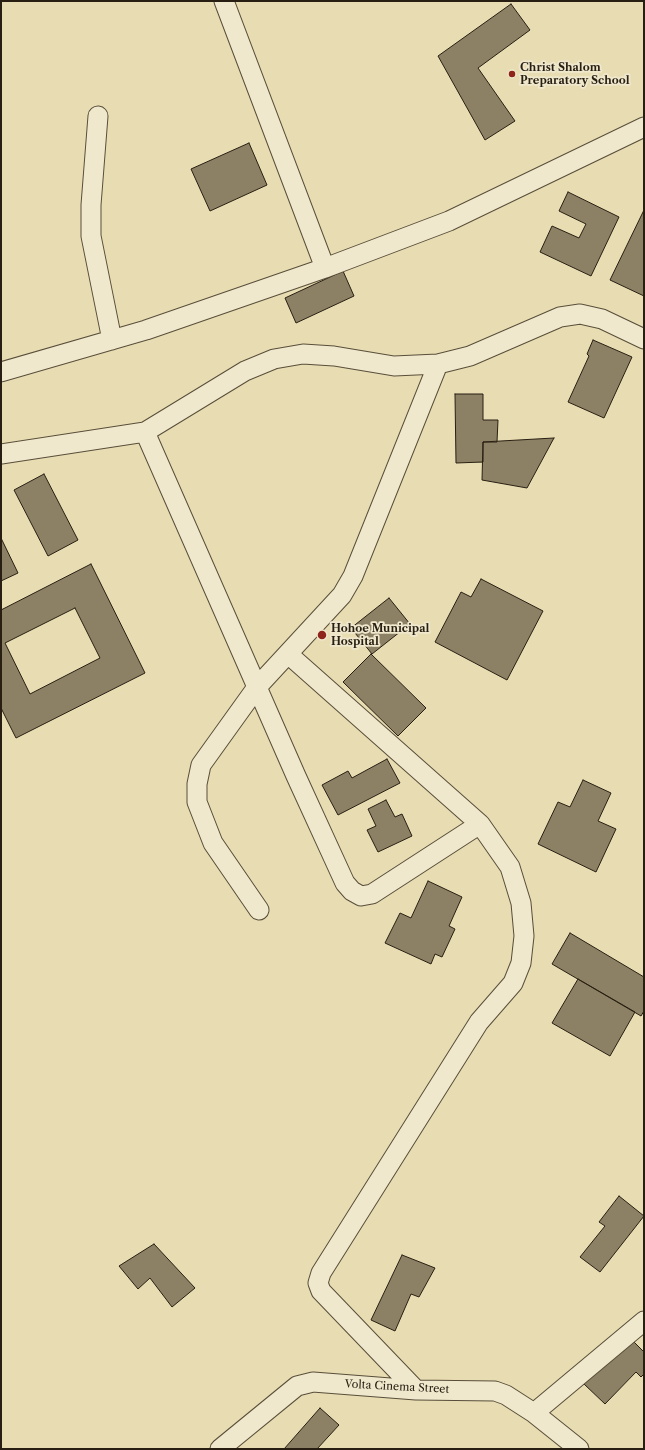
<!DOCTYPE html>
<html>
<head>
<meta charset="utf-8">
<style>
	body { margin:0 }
	#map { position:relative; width:645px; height:1450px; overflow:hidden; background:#e8dcb2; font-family:"Libre Caslon Text",serif }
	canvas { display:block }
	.frame { position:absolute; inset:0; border:2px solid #281f12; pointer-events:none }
</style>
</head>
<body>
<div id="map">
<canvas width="645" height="1450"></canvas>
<div class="frame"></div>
</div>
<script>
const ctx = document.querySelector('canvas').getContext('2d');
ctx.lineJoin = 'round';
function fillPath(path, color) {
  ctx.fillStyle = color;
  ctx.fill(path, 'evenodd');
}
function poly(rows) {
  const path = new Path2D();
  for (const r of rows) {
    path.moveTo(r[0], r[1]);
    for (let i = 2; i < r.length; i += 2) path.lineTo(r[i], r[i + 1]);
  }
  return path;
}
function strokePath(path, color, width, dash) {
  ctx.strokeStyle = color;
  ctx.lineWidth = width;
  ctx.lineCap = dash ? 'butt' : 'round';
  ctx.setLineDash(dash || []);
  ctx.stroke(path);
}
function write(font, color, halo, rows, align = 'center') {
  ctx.font = font + ' "Libre Caslon Text",serif';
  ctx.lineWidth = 3.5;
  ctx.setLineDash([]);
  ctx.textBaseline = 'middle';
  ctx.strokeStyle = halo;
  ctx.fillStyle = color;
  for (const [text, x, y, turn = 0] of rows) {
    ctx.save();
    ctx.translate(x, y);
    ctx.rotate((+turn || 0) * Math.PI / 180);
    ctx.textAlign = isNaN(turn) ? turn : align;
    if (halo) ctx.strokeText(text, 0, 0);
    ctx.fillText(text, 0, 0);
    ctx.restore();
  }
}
const building = poly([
	[511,4,530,30,478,68,515,121,485,140,438,56,511,4],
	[249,143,267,185,210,211,191,169,249,143],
	[568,192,619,217,591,276,540,252,552,226,579,238,586,224,559,211,568,192],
	[644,210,644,296,610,280,644,210],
	[343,271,354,296,296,323,285,298,343,271],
	[593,340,632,357,604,418,568,402,589,356,587,354,593,340],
	[455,394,483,394,483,420,498,420,497,442,483,442,483,462,456,463,455,394],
	[554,438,527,488,482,480,483,442,554,438],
	[44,474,78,540,48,556,14,490,44,474],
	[1,538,18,573,1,581,1,538],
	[91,564,145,673,16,738,1,708,1,610,91,564],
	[75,608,100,658,30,694,5,643,75,608],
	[481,579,543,611,507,680,435,642,461,592,471,597,481,579],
	[389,598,410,624,372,654,351,628,389,598],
	[371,654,426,708,398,736,343,682,371,654],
	[387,759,400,783,338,815,322,785,348,771,352,778,387,759],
	[583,780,611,793,598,821,616,829,596,872,538,844,558,802,570,807,583,780],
	[386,800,395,817,402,814,412,836,378,852,367,830,376,826,368,809,386,800],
	[428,881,462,897,449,926,455,929,442,957,435,954,431,964,385,943,400,913,411,918,428,881],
	[570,933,644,977,644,1011,641,1016,552,964,570,933],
	[578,979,635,1012,610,1056,552,1023,578,979],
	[619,1196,644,1216,600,1272,580,1257,605,1226,599,1222,619,1196],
	[154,1244,195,1288,172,1307,150,1278,138,1289,119,1266,154,1244],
	[402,1255,435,1268,419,1297,411,1294,395,1331,371,1320,402,1255],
	[630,1338,644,1352,644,1374,641,1377,636,1372,605,1404,584,1384,630,1338],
	[320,1408,339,1425,317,1449,284,1449,320,1408]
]);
fillPath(building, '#8c8165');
strokePath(building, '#281f12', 1);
const minor = poly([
	[224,1,325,268],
	[98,116,91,205,91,236,112,340],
	[1,372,146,330,325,268,449,221,644,127],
	[145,432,296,776,345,883,352,891,361,896,372,894,480,824],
	[1,454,145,432,245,371,274,359,303,354,334,356,394,366,438,364,470,356,560,317,580,314,602,319,644,339],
	[288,654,480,824,510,867,521,903,524,936,521,963,513,983,479,1022,321,1273,318,1283,321,1291,416,1390],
	[259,910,213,843,197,802,197,784,201,765,257,687,342,595,353,576,438,364],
	[534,1413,644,1321],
	[220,1449,297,1386,313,1382,416,1390,495,1391,506,1395,534,1413,579,1449]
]);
strokePath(minor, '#584e3a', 21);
strokePath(minor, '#f0e8cd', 19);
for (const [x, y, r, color] of [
	[512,74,4,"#8f2418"],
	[322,635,5,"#8f2418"]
]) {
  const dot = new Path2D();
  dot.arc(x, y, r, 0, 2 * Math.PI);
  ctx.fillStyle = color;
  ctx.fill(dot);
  strokePath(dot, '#f0e8cd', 1.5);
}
write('bold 11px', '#281f12', '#f0e8cd', [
	["Christ Shalom",520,68],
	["Preparatory School",520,81],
	["Hohoe Municipal",331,629],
	["Hospital",331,642]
], 'left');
write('11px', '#281f12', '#f0e8cd', [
	["Volta Cinema Street",397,1387,3]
]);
</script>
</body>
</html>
